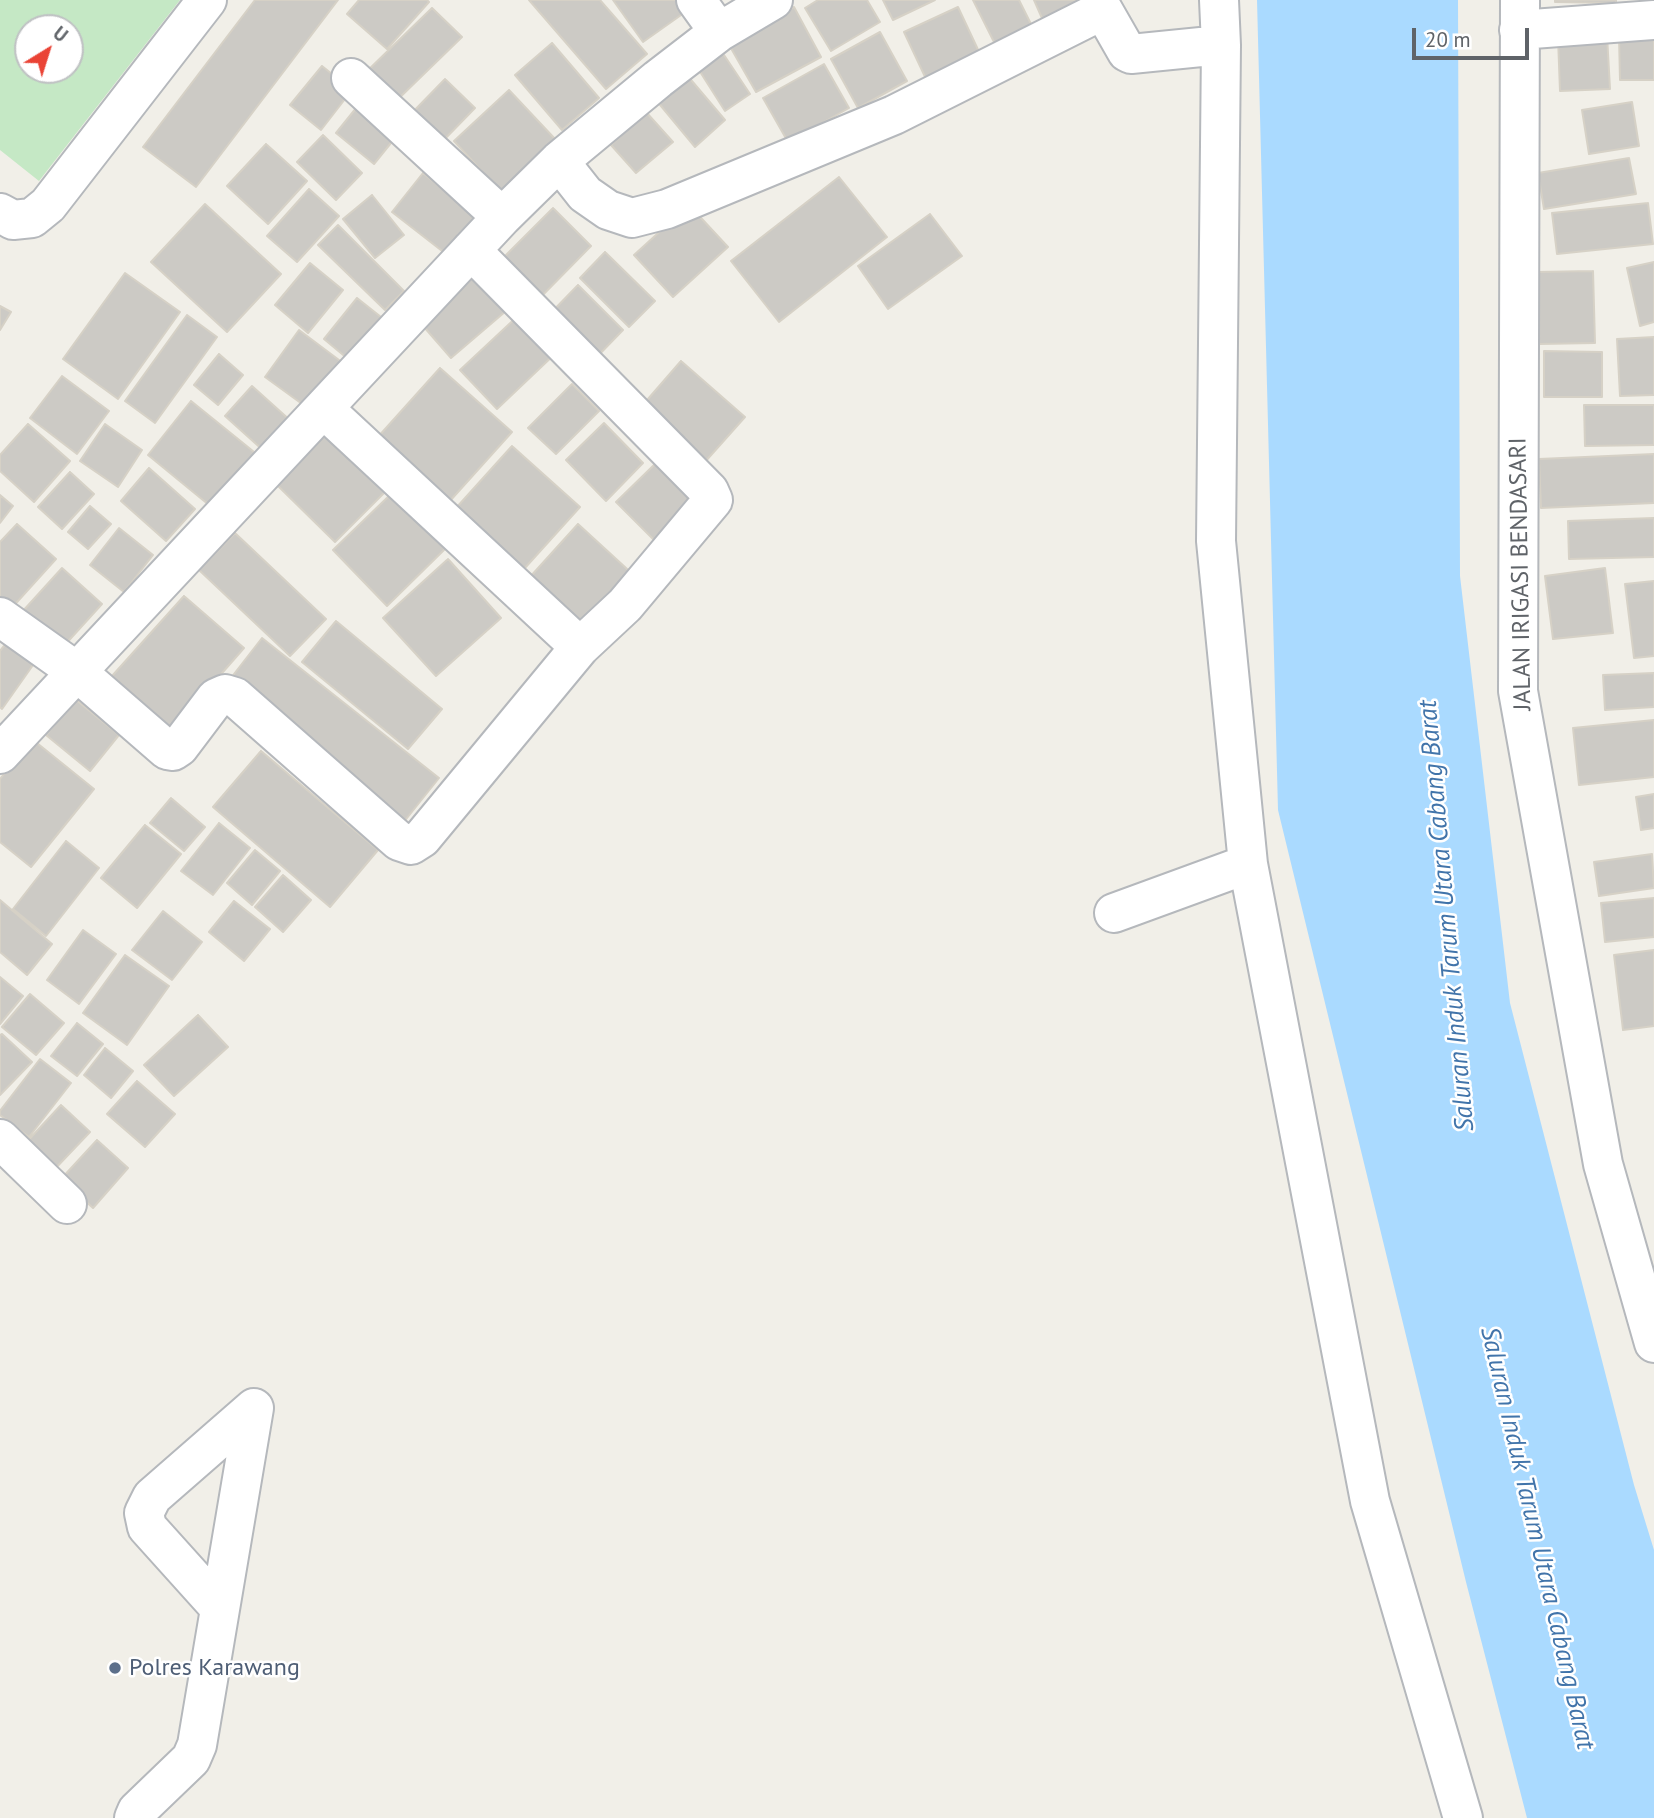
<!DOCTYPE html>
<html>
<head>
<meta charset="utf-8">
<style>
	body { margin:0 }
	#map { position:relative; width:1654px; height:1818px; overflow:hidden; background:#f1efe8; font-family:"PT Sans",sans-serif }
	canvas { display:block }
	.north { position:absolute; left:14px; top:14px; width:70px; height:70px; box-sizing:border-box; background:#fff; border:2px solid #bfc1c3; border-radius:50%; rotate:38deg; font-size:19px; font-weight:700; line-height:28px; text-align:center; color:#5f6368 }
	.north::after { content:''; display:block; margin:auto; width:24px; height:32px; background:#ea4335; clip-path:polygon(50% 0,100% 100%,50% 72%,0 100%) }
	.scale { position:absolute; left:1412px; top:28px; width:117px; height:32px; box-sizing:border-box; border:4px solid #5f6368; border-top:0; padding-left:9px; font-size:21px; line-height:24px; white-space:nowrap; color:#5f6368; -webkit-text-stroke:5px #fff; paint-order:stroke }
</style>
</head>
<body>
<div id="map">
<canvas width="1654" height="1818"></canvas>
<div class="north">U</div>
<div class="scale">20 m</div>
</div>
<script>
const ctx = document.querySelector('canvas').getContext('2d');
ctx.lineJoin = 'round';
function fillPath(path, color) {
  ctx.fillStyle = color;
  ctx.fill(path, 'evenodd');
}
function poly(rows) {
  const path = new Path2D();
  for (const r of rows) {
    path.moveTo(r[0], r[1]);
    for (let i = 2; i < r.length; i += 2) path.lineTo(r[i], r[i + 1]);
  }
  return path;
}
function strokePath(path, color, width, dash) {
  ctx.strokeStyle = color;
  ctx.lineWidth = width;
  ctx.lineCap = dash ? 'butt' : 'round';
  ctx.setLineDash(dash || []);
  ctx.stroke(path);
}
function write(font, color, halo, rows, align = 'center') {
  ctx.font = font + ' "PT Sans",sans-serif';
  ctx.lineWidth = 5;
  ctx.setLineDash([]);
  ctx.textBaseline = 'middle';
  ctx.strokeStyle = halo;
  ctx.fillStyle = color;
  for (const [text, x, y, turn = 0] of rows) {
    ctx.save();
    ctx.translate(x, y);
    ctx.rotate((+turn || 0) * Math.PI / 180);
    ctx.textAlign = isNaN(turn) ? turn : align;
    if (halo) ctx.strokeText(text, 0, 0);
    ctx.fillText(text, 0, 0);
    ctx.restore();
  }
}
fillPath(poly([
	[0,0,180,0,39,181,0,150],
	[28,28,70,28,70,70,28,70]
]), '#c5e8c5');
fillPath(poly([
	[1257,0,1458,0,1460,576,1510,1003,1634,1485,1654,1550,1654,1818,1527,1818,1466,1582,1278,810]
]), '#aadaff');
const building = poly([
	[255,0,338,0,196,187,143,147,255,0],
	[359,0,427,0,429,2,387,49,347,14,359,0],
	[529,0,600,0,647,54,606,89,529,0],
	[613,0,685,0,691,8,643,42,613,0],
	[818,0,867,0,880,22,831,51,805,8,818,0],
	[883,0,935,0,893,20,883,0],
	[973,0,1019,0,1034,30,997,48,973,0],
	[1034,0,1089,0,1045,25,1034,0],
	[1555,0,1616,0,1616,3,1555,2,1555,0],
	[794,7,821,57,756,92,728,43,794,7],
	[958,7,981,56,927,81,904,32,958,7],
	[432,8,462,37,392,105,363,75,432,8],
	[880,32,907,81,858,108,831,59,880,32],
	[1607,35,1610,89,1560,91,1558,38,1607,35],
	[1654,35,1654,80,1620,80,1619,36,1654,35],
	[552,43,599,98,562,130,515,75,552,43],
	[722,52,750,94,725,111,697,67,722,52],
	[824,64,849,108,788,142,763,98,824,64],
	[322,66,352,90,321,130,290,105,322,66],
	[686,74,725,120,695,147,656,100,686,74],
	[445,79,475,108,438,146,408,117,445,79],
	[509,90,556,140,500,191,454,141,509,90],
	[1632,102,1639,146,1589,154,1582,110,1632,102],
	[357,107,395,138,374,164,336,133,357,107],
	[646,112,673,142,636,173,611,145,646,112],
	[323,135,362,173,336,200,297,162,323,135],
	[266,144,307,181,268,224,227,186,266,144],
	[1629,158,1636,194,1544,209,1538,173,1629,158],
	[423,173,476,217,446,254,392,212,423,173],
	[839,177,887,237,779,322,731,261,839,177],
	[309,189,339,216,297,262,267,236,309,189],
	[372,195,404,235,375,258,343,219,372,195],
	[1648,203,1653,244,1557,254,1552,213,1648,203],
	[205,204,281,274,227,332,151,262,205,204],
	[689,205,728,247,673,297,634,255,689,205],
	[553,208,591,246,530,308,494,267,553,208],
	[930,214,962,256,888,309,858,266,930,214],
	[338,225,404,291,385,310,318,245,338,225],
	[605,252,655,301,629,327,580,278,605,252],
	[1654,262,1654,322,1640,326,1627,268,1654,262],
	[310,263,343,290,308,333,275,305,310,263],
	[480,267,513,305,451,358,417,319,480,267],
	[1593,271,1595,343,1539,344,1537,272,1593,271],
	[125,273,180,312,118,399,63,359,125,273],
	[578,285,623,330,589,365,544,320,578,285],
	[357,298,381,317,348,359,324,339,357,298],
	[0,306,11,312,0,330,0,306],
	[521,313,558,351,497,409,460,370,521,313],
	[187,315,217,337,155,423,125,401,187,315],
	[299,330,343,363,309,409,265,377,299,330],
	[1654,337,1654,395,1620,396,1617,339,1654,337],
	[1544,351,1602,352,1602,397,1544,397,1544,351],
	[219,354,243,375,218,405,194,385,219,354],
	[681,361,745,417,704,463,641,407,681,361],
	[440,368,512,432,440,512,368,448,440,368],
	[62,376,109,411,77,454,30,418,62,376],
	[572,384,599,411,556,454,528,428,572,384],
	[252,386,292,422,265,452,225,416,252,386],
	[191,401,264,460,220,514,148,455,191,401],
	[1584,405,1654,405,1654,445,1585,446,1584,405],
	[604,423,643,463,606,501,566,460,604,423],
	[28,424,70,461,34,502,0,471,0,455,28,424],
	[105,424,142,450,118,487,80,461,105,424],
	[329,431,387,490,335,542,276,484,329,431],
	[512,446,580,507,515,579,447,518,512,446],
	[1654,454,1654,503,1541,508,1539,459,1654,454],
	[655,464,697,507,658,544,616,502,655,464],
	[149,468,195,509,166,541,121,501,149,468],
	[70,472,94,494,62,529,38,507,70,472],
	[391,494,445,549,387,606,333,550,391,494],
	[0,495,13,506,0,523,0,495],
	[90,506,111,524,88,549,68,532,90,506],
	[1654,518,1654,557,1569,559,1568,521,1654,518],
	[17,524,56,559,8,612,0,605,0,542,17,524],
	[578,524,638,579,581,642,520,588,578,524],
	[119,528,153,555,124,592,90,565,119,528],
	[235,533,326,619,290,656,199,570,235,533],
	[448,559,501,618,436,676,383,618,448,559],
	[62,568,102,604,62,648,22,612,62,568],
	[1605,568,1613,633,1553,639,1545,576,1605,568],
	[1654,581,1654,656,1634,658,1625,584,1654,581],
	[184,596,244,648,173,729,112,676,184,596],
	[336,621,442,709,408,749,302,662,336,621],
	[10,638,38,658,2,709,0,707,0,651,10,638],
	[262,638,439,778,403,823,227,683,262,638],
	[1654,673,1654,707,1605,710,1603,675,1654,673],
	[75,699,119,735,90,771,46,735,75,699],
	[1654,720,1654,777,1579,785,1573,728,1654,720],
	[32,739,94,789,31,867,0,842,0,779,32,739],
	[261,751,378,850,330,907,213,807,261,751],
	[1654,794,1654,828,1641,830,1636,797,1654,794],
	[171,798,205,827,184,851,150,823,171,798],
	[219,823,250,848,213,895,181,871,219,823],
	[145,825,181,854,137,908,101,878,145,825],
	[66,841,99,868,46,936,13,909,66,841],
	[255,850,280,871,252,905,227,883,255,850],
	[1652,854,1654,888,1599,896,1594,862,1652,854],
	[283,875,311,900,283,932,255,907,283,875],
	[1654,898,1654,937,1605,942,1601,903,1654,898],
	[0,900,52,944,27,975,0,952,0,900],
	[234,901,270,929,244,961,209,932,234,901],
	[163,911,202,942,172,980,132,950,163,911],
	[83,930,116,954,79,1004,47,980,83,930],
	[1654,950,1654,1026,1623,1030,1614,955,1654,950],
	[125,955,169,986,127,1045,83,1013,125,955],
	[0,977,23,996,0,1024,0,977],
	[30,994,64,1023,36,1055,2,1027,30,994],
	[198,1015,228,1047,174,1096,144,1065,198,1015],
	[77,1023,103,1044,77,1076,51,1056,77,1023],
	[2,1034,32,1062,0,1095,0,1035,2,1034],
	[105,1048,133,1071,111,1098,84,1075,105,1048],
	[40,1059,71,1083,29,1137,0,1115,0,1111,40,1059],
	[137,1081,175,1114,145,1147,107,1114,137,1081],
	[61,1105,90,1132,51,1173,22,1147,61,1105],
	[97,1140,128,1168,93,1208,61,1179,97,1140]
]);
fillPath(building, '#cccac5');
strokePath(building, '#d6d1c6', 2);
const minor = poly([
	[696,0,719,32],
	[1219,0,1221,45,1216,541,1248,864,1370,1501,1463,1818],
	[1520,0,1518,691,1603,1164,1654,1343],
	[1519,30,1654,20],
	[351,78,502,217],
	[559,161,585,194,608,210,632,218,667,209,894,115,1103,10,1127,52,1131,54,1221,45],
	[0,213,13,220,32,218,48,205,207,0],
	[324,409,580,647],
	[0,617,76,671,167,750,173,751,179,747,216,698,225,694,235,697,399,841,411,845,422,838,580,647,625,605,713,500,709,491,471,250],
	[0,754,502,217,559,161,658,79,719,32,773,0],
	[1114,913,1248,864],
	[0,1139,67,1204],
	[134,1818,137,1811,191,1759,197,1745,254,1408,152,1497,144,1513,147,1527,219,1607]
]);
strokePath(minor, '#b5b8bc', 42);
strokePath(minor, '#fff', 38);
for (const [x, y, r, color] of [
	[115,1668,7,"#5c6f8a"]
]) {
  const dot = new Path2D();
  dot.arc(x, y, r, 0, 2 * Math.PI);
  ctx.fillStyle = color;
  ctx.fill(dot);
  strokePath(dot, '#fff', 2.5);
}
write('24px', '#5f6368', '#fff', [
	["JALAN IRIGASI BENDASARI",1521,574,-91]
]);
write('24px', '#4e5e75', '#fff', [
	["Polres Karawang",129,1668]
], 'left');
write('italic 26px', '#4174aa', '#fff', [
	["Saluran Induk Tarum Utara Cabang Barat",1447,916,-95],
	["Saluran Induk Tarum Utara Cabang Barat",1537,1538,77]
]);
</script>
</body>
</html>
